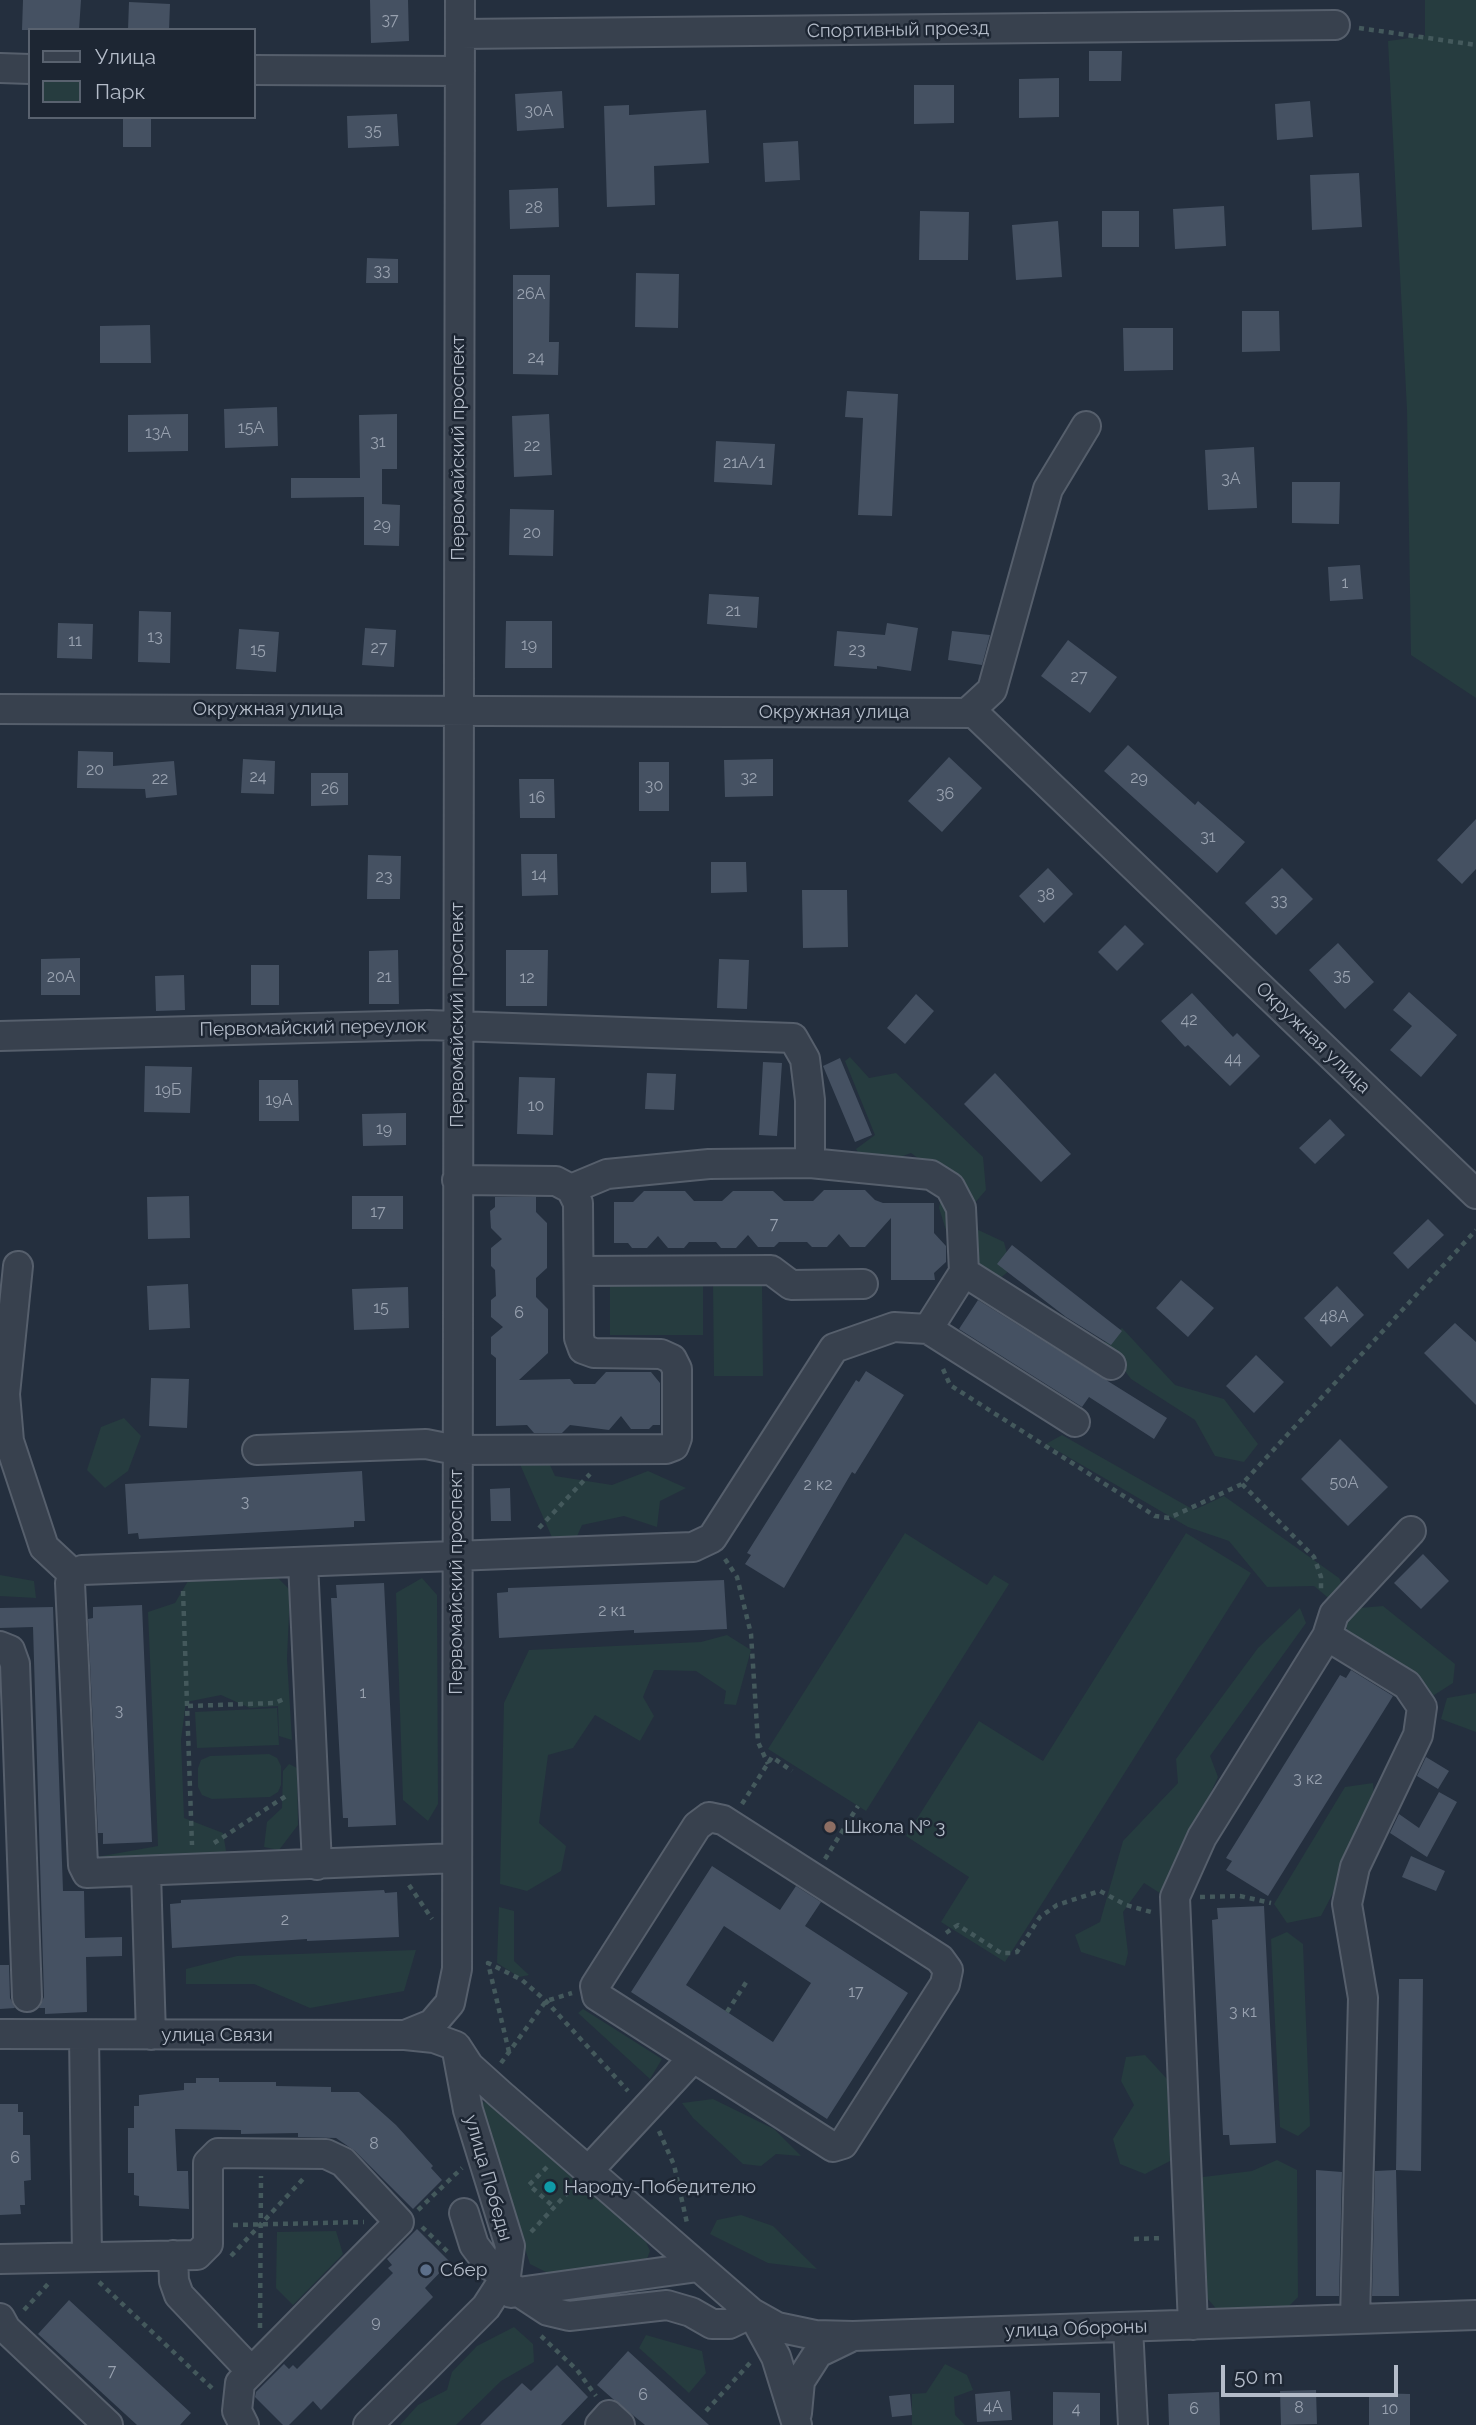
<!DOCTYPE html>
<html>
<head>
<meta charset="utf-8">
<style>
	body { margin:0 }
	#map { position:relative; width:1476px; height:2425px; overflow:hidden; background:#242f3e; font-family:Raleway,sans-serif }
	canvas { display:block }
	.legend { position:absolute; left:28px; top:28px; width:228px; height:91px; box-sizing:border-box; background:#1d2633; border:2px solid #59626f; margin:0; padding:9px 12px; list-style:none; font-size:21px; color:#b4bcc9 }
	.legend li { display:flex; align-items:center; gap:14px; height:35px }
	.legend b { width:35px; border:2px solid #59626f }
	.scale { position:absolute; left:1221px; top:2365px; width:177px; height:32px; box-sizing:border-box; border:4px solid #b4bcc9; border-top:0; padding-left:9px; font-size:21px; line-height:24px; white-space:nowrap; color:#b4bcc9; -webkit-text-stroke:5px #1d2633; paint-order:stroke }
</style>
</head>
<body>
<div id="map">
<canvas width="1476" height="2425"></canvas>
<ul class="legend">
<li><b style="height:9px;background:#38414e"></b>Улица</li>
<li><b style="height:19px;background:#263c3f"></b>Парк</li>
</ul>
<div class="scale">50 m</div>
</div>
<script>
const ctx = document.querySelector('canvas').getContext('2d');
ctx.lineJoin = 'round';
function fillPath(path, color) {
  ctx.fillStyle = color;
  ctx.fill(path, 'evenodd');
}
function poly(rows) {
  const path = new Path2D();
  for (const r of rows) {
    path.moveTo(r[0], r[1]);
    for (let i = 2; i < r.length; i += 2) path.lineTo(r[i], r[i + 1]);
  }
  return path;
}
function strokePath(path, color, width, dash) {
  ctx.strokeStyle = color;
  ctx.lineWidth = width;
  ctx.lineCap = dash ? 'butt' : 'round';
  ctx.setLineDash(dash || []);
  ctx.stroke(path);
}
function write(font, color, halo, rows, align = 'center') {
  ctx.font = font + ' Raleway,sans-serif';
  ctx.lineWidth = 5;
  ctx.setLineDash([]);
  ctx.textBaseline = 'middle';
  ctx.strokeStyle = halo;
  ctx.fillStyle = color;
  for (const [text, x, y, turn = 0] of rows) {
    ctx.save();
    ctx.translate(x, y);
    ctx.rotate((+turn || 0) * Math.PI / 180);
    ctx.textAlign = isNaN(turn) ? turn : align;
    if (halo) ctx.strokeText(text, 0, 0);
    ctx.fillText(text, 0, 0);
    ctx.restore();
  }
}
fillPath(poly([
	[1425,0,1476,0,1476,698,1411,655,1407,410,1388,41,1425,36],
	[850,1057,869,1078,896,1073,983,1157,986,1190,959,1221,1004,1242,1011,1269,998,1280,955,1258,939,1208,945,1178,911,1153,868,1169,856,1149,875,1135,845,1061],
	[610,1282,703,1282,703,1335,610,1335],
	[713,1282,762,1282,763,1376,714,1376],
	[1122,1328,1175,1385,1224,1399,1258,1444,1244,1462,1215,1456,1195,1420,1131,1379,1104,1343],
	[124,1418,141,1436,128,1471,105,1488,87,1470,101,1427],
	[1062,1435,1194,1510,1224,1496,1339,1578,1345,1589,1332,1601,1314,1586,1267,1587,1229,1541,1188,1527,1046,1444],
	[519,1462,550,1465,555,1476,612,1485,648,1471,686,1488,660,1501,657,1527,624,1516,582,1525,574,1543,554,1542],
	[905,1533,987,1585,994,1575,1009,1584,866,1811,768,1749],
	[1186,1533,1251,1573,1005,1962,941,1922,969,1877,906,1836,979,1721,1043,1761],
	[0,1575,34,1581,36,1598,0,1596],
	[277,1577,290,1590,287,1659,292,1740,279,1736,278,1706,250,1708,221,1695,186,1702,181,1740,184,1818,223,1833,226,1851,156,1868,91,1858,158,1846,148,1612,175,1603,188,1581],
	[422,1578,437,1595,438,1804,428,1821,403,1800,396,1593],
	[1383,1606,1455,1664,1453,1683,1428,1699,1353,1651,1345,1623,1359,1608],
	[1300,1608,1306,1623,1210,1756,1218,1777,1163,1895,1144,1883,1123,1912,1128,1953,1125,1966,1081,1952,1075,1935,1100,1922,1123,1841,1178,1783,1176,1759,1258,1648],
	[727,1635,751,1650,736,1705,724,1704,726,1691,696,1671,654,1670,643,1697,654,1716,640,1741,595,1715,573,1748,548,1755,539,1823,566,1846,561,1871,527,1891,500,1884,504,1703,529,1650,701,1642],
	[1476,1693,1476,1732,1441,1719,1447,1698],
	[277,1708,279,1745,197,1748,195,1712],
	[269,1754,277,1758,281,1766,281,1785,278,1792,270,1797,212,1799,202,1795,198,1787,198,1768,201,1760,210,1756],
	[289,1764,297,1768,298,1825,279,1850,264,1847,267,1822,282,1808,283,1771],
	[1373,1783,1375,1813,1321,1916,1287,1923,1274,1904,1345,1787],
	[499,1907,514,1911,514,1961,529,1975,519,1977,497,1963],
	[1287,1932,1303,1944,1310,2126,1298,2136,1280,2127,1271,1939],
	[416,1950,404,1991,310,2008,254,1984,186,1984,186,1969,237,1956],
	[583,2009,662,2059,650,2079,578,2013],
	[1145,2055,1167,2079,1170,2161,1145,2174,1120,2164,1113,2139,1134,2105,1121,2081,1126,2057],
	[713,2099,774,2129,801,2156,776,2154,761,2166,743,2164,693,2118,682,2103],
	[482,2102,489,2103,646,2242,650,2251,647,2259,550,2274,530,2264,478,2105],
	[1277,2160,1297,2170,1298,2297,1286,2309,1220,2313,1206,2297,1204,2269,1194,2250,1203,2177,1252,2171],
	[741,2215,773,2226,817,2269,768,2263,710,2234,717,2220],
	[336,2231,343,2254,293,2305,276,2288,277,2232],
	[514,2327,533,2344,534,2362,501,2381,456,2425,400,2425,418,2405,447,2390,452,2372,477,2346],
	[646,2335,702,2351,706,2373,689,2393,639,2348],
	[945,2364,967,2375,973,2390,954,2397,955,2415,965,2425,912,2425,912,2394,926,2393]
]), '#263c3f');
fillPath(poly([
	[23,0,81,0,79,30,22,30],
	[370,0,408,0,409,41,371,43],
	[129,2,170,4,169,30,128,30],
	[1089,51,1122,51,1121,81,1089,81],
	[1059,78,1059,117,1019,118,1019,79],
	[914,85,954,85,954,123,914,124],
	[562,91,564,128,517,131,515,94],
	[1310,101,1313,137,1277,140,1275,104],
	[629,105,629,115,706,110,709,163,654,166,655,205,607,207,604,106],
	[397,114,399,146,348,148,347,116],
	[123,117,151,117,151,147,123,147],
	[798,141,800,180,765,182,763,143],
	[1359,173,1362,227,1312,230,1310,175],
	[558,188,559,227,510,229,509,190],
	[1224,206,1226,246,1175,249,1173,209],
	[920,211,969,212,968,260,919,260],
	[1102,211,1139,211,1139,247,1102,247],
	[1058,221,1062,277,1016,280,1012,225],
	[367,258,398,259,398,283,366,283],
	[636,273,679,274,678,328,635,327],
	[513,275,550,275,549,342,559,342,558,375,513,374],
	[1242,311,1279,311,1280,351,1242,352],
	[150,325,151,363,100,363,100,326],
	[1123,328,1173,328,1173,370,1124,371],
	[847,391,898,394,892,516,858,515,863,418,845,417],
	[277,407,278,446,225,448,224,409],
	[188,414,188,451,128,452,128,415],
	[397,414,397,469,382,469,382,504,400,505,399,546,364,545,364,497,291,498,291,478,360,478,359,415],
	[549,414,552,475,514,477,512,416],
	[716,441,775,444,772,485,714,482],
	[1254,447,1257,508,1208,510,1205,450],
	[1292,482,1340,482,1339,524,1292,523],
	[510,509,554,510,553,556,509,555],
	[1360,565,1363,599,1330,601,1328,567],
	[709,594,759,597,757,628,707,624],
	[139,611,171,612,170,663,138,662],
	[506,621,552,621,552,668,505,668],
	[58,623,93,624,92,659,57,658],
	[887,623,918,628,911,671,877,666,877,669,834,666,837,631,885,635],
	[365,628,396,630,394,667,362,665],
	[239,629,279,632,276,672,236,669],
	[952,631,990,635,982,665,948,660],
	[1068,640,1117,677,1090,713,1041,676],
	[1128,745,1195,805,1198,801,1245,842,1217,873,1104,771],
	[78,751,113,752,113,766,174,761,177,795,146,798,145,789,77,788],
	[949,757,982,788,942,832,908,801],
	[243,759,275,761,274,794,241,793],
	[773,759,773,796,725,797,724,760],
	[639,762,669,762,669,811,639,811],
	[311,773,348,773,348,805,311,806],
	[519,779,554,779,555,818,520,818],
	[1476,819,1476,869,1462,884,1437,860],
	[521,854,557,854,558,895,522,896],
	[368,855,401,856,400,899,367,899],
	[711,862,746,862,747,892,711,893],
	[1048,868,1073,894,1044,923,1019,896],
	[1282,868,1313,899,1276,935,1245,903],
	[802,890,847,890,848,947,803,948],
	[1125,925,1144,944,1117,971,1098,952],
	[1338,943,1374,982,1345,1009,1309,970],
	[398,950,399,1004,369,1004,369,951],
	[506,950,548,950,547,1006,506,1006],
	[80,958,80,995,41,995,41,959],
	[719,959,749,960,747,1009,717,1008],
	[251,965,279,965,279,1005,251,1005],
	[184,975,185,1010,156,1011,155,976],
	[1409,992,1457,1035,1421,1077,1390,1050,1412,1026,1393,1010],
	[1192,993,1233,1037,1237,1033,1260,1056,1230,1086,1188,1045,1185,1047,1161,1021],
	[916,994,934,1011,905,1044,887,1028],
	[840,1058,872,1135,855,1142,823,1066],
	[763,1062,782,1063,777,1136,759,1135],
	[145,1066,192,1067,190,1113,144,1112],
	[647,1073,676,1074,674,1110,645,1109],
	[995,1073,1071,1154,1041,1182,964,1104],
	[519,1077,555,1078,553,1135,517,1134],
	[259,1080,298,1080,299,1121,259,1121],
	[406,1113,406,1145,363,1146,362,1114],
	[1330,1119,1345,1135,1315,1164,1299,1148],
	[824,1190,865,1190,875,1200,883,1203,934,1203,934,1233,946,1246,946,1262,934,1273,935,1280,891,1280,891,1218,865,1247,850,1247,839,1234,827,1247,812,1247,807,1242,779,1242,774,1247,758,1247,748,1235,736,1248,721,1248,716,1242,689,1242,684,1248,668,1248,658,1236,647,1248,632,1248,628,1243,614,1243,614,1202,633,1202,644,1191,685,1191,694,1201,722,1201,733,1191,773,1191,784,1201,813,1201],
	[189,1196,190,1238,148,1239,147,1197],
	[352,1196,403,1196,403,1229,352,1229],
	[495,1197,536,1197,536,1212,547,1223,547,1268,536,1278,536,1297,548,1309,548,1353,519,1380,570,1379,574,1384,595,1384,606,1372,651,1372,660,1383,660,1425,653,1425,649,1429,631,1429,621,1416,609,1430,570,1425,562,1433,534,1433,527,1425,496,1426,496,1358,491,1354,491,1337,503,1327,491,1317,491,1300,496,1296,495,1270,491,1266,491,1248,502,1239,491,1228,490,1211,495,1207],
	[1428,1219,1444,1235,1408,1269,1393,1253],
	[1012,1245,1122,1331,1111,1345,1066,1317,997,1264],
	[1181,1280,1214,1308,1188,1337,1156,1308],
	[188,1284,190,1328,149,1330,147,1286],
	[1337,1286,1364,1315,1331,1347,1304,1318],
	[408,1287,409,1328,354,1330,352,1289],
	[978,1300,1167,1418,1154,1439,1089,1397,1082,1407,959,1329],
	[1455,1323,1476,1342,1476,1405,1424,1353],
	[1256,1355,1284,1382,1254,1413,1226,1386],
	[866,1371,904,1395,855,1474,852,1472,784,1588,745,1564,751,1555,747,1553,856,1380,859,1382],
	[151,1378,189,1379,187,1428,149,1426],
	[1340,1439,1388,1487,1348,1526,1301,1479],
	[362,1471,365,1521,354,1521,354,1527,139,1539,138,1533,128,1534,125,1484],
	[510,1488,511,1521,491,1521,490,1489],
	[1423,1554,1449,1581,1421,1609,1394,1583],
	[724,1580,727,1629,634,1633,634,1630,499,1638,497,1593,508,1592,508,1588],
	[384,1583,396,1825,348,1827,348,1818,343,1818,331,1598,337,1598,336,1585],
	[142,1605,152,1842,103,1844,103,1833,98,1833,88,1619,93,1618,93,1607],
	[53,1607,63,1891,84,1891,85,1938,122,1937,122,1956,86,1957,87,2012,45,2014,45,2008,39,2008,44,1997,43,1964,33,1627,0,1628,0,1608],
	[1351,1670,1393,1696,1268,1896,1226,1870,1232,1861,1226,1858,1340,1675,1346,1678],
	[1426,1757,1449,1771,1438,1789,1417,1776],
	[1439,1792,1457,1802,1427,1857,1390,1833,1399,1814,1419,1828],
	[1411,1856,1445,1871,1436,1891,1402,1877],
	[712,1866,780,1910,796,1886,821,1902,805,1926,908,1993,827,2119,631,1992],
	[724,1926,811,1983,773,2042,686,1985],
	[384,1890,385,1893,397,1892,399,1937,307,1941,307,1939,172,1948,170,1904,181,1903,181,1900],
	[1264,1906,1276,2143,1230,2145,1229,2135,1223,2135,1212,1920,1218,1919,1217,1908],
	[0,1965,9,1965,10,1998,15,2008,0,2009],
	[1399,1979,1423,1979,1421,2171,1396,2170],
	[196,2078,219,2078,219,2082,276,2082,276,2086,331,2087,331,2092,359,2092,396,2125,433,2166,431,2168,442,2180,413,2209,355,2151,336,2138,298,2137,298,2133,241,2134,241,2130,175,2129,177,2171,188,2171,189,2209,139,2206,139,2196,134,2195,134,2173,128,2173,128,2128,134,2128,134,2106,139,2106,139,2095,184,2090,184,2083,196,2083],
	[0,2104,18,2104,18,2112,23,2112,23,2135,30,2135,31,2180,24,2181,25,2205,20,2205,21,2214,0,2215],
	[1316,2170,1342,2172,1339,2296,1316,2296],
	[1396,2170,1399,2296,1372,2296,1375,2171],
	[417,2229,450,2262,425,2288,433,2297,321,2410,313,2401,289,2425,283,2425,255,2397,256,2392,284,2364,289,2369,293,2365,297,2369,393,2273,388,2268,392,2265,387,2259],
	[69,2300,191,2413,180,2425,137,2425,38,2334],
	[628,2351,709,2425,645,2425,613,2399,597,2385],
	[557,2365,588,2397,561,2425,480,2425,522,2383,531,2391],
	[1316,2390,1317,2424,1281,2425,1280,2391],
	[1010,2391,1012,2420,977,2422,975,2394],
	[1053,2392,1100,2393,1100,2425,1053,2425],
	[1219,2392,1220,2425,1169,2425,1168,2394],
	[1369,2393,1410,2394,1410,2425,1369,2425],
	[910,2394,912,2415,892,2417,889,2396]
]), '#455162');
const minor = poly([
	[460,34,1335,25],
	[0,68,30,69],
	[254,70,460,71],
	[0,709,974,713,1476,1194],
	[967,713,992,690,1048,489,1086,426],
	[0,1036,428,1025,793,1038,805,1059,810,1100,810,1163],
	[571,1189,607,1174,709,1164,810,1163,931,1175,950,1187,961,1208,964,1272,928,1329],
	[18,1266,5,1394,9,1441,44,1547,73,1574],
	[579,1271,771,1270,791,1285,863,1284],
	[964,1272,1111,1365],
	[257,1450,426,1444,456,1450,666,1449,674,1446,677,1438,677,1369,672,1359,661,1354,594,1353,583,1349,579,1338,578,1203,571,1189,556,1181,457,1180],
	[303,1562,317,1865],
	[1327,1636,1407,1685,1422,1707,1418,1735,1355,1867,1347,1904,1363,1998,1355,2319],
	[0,1646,10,1650,15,1664,27,1997],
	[709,1817,723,1820,940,1959,948,1970,945,1984,843,2144,833,2147,597,1996,595,1986,697,1826,709,1817],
	[457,1858,87,1873,83,1865,74,1666,70,1583,73,1574,82,1570,693,1547,712,1538,834,1348,894,1327,928,1329,1075,1422],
	[146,1873,151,2035],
	[0,2034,405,2035,432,2024,450,2003,457,1969,460,0],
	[84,2035,87,2256],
	[405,2035,434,2038,456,2046,469,2066,500,2094,752,2313,777,2327,815,2335,853,2336,1476,2315],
	[588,2171,693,2058],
	[464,2213,474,2245,489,2265,506,2276],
	[173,2255,174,2281,179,2295,251,2371],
	[0,2259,197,2255,208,2244,208,2163,218,2153,326,2154,343,2162,399,2222,240,2383,237,2411,244,2425],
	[516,2290,548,2311,569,2316,667,2305,691,2312,712,2324,729,2324,752,2313,776,2357,797,2425],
	[511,2293,698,2267],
	[0,2318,6,2329,108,2425],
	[1193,2325,1175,1897,1202,1837,1327,1636,1334,1614,1411,1531],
	[1128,2327,1133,2425],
	[797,2413,800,2381,818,2353,849,2338],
	[368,2425,486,2307,506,2276,510,2246,468,2110,457,2051],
	[600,2425,609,2415,620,2425]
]);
strokePath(minor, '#565f6c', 32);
strokePath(poly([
	[1359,28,1476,45],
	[943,1369,950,1385,1155,1516,1169,1518,1242,1484,1476,1230],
	[1242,1484,1314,1557,1321,1577,1321,1590],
	[539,1528,590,1474],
	[725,1559,737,1577,751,1634,758,1742,768,1764],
	[183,1591,192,1845],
	[188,1706,275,1703,284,1699],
	[742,1804,772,1757,792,1771],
	[214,1843,289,1794],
	[825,1859,858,1806],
	[409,1885,432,1919],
	[1200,1897,1240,1896,1271,1903],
	[946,1933,958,1925,1001,1953,1011,1953,1017,1952,1040,1917,1057,1905,1100,1891,1126,1905,1151,1912],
	[727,2012,747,1981],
	[509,2052,488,1963,522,1980,546,2001,628,2091],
	[501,2063,546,2001,572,1993],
	[659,2131,674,2165,687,2223],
	[547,2167,529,2185,554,2207],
	[418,2210,462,2168],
	[233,2225,364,2222],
	[422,2227,449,2253],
	[531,2232,573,2187],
	[1134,2239,1164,2238],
	[231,2256,304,2178],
	[99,2282,215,2391],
	[24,2310,49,2283],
	[260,2328,261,2176],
	[541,2336,577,2370,596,2396],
	[706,2411,750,2363]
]), '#44595c', 4.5, [5, 5]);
strokePath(minor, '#38414e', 28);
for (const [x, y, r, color] of [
	[830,1827,7,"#8d6e63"],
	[550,2187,7,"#0f9aa8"],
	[426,2270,7,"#5c6f8a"]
]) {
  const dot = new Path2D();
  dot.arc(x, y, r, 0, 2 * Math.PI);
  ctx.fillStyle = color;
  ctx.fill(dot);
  strokePath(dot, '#1d2633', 2.5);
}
write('16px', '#98a1af', null, [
	["37",390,20],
	["30А",539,111],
	["35",373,131],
	["28",534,208],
	["33",382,271],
	["26А",531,294],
	["24",536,358],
	["15А",251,428],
	["13А",158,433],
	["31",378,442],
	["22",532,446],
	["21А/1",744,463],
	["3А",1231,479],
	["29",382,525],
	["20",532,533],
	["1",1345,583],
	["21",733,611],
	["13",155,637],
	["11",75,641],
	["19",529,645],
	["27",379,648],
	["15",258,650],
	["23",857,650],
	["27",1079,677],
	["20",95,770],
	["24",258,777],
	["32",749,778],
	["29",1139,778],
	["22",160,779],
	["30",654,786],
	["26",330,789],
	["36",945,794],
	["16",537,798],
	["31",1208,837],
	["14",539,875],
	["23",384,877],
	["38",1046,895],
	["33",1279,901],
	["35",1342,976],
	["20А",61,977],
	["21",384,977],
	["12",527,978],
	["42",1189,1020],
	["44",1233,1059],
	["19Б",168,1090],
	["19А",279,1100],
	["10",536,1106],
	["19",384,1129],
	["17",378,1212],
	["7",774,1224],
	["15",381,1308],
	["6",519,1313],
	["48А",1334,1317],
	["50А",1344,1483],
	["2 к2",818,1485],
	["3",245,1502],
	["2 к1",612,1611],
	["1",363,1693],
	["3",119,1711],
	["3 к2",1308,1779],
	["2",285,1920],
	["17",856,1992],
	["3 к1",1243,2012],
	["8",374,2144],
	["6",15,2158],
	["9",376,2322],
	["7",112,2371],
	["6",643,2395],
	["4А",993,2407],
	["8",1299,2408],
	["4",1076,2409],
	["6",1194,2409],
	["10",1390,2409]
]);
write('19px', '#b4bcc9', '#1d2633', [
	["Спортивный проезд",898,30,-1],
	["Первомайский проспект",458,448,-90],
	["Окружная улица",268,709],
	["Окружная улица",834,712],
	["Первомайский проспект",457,1015,-90],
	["Первомайский переулок",313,1028,-1],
	["Окружная улица",1313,1038,44],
	["Первомайский проспект",456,1582,-90],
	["улица Связи",217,2035],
	["улица Победы",488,2178,74],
	["улица Обороны",1076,2329,-2]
]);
write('19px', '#b4bcc9', '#1d2633', [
	["Школа № 3",844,1827],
	["Народу-Победителю",564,2187],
	["Сбер",440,2270]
], 'left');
</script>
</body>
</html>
